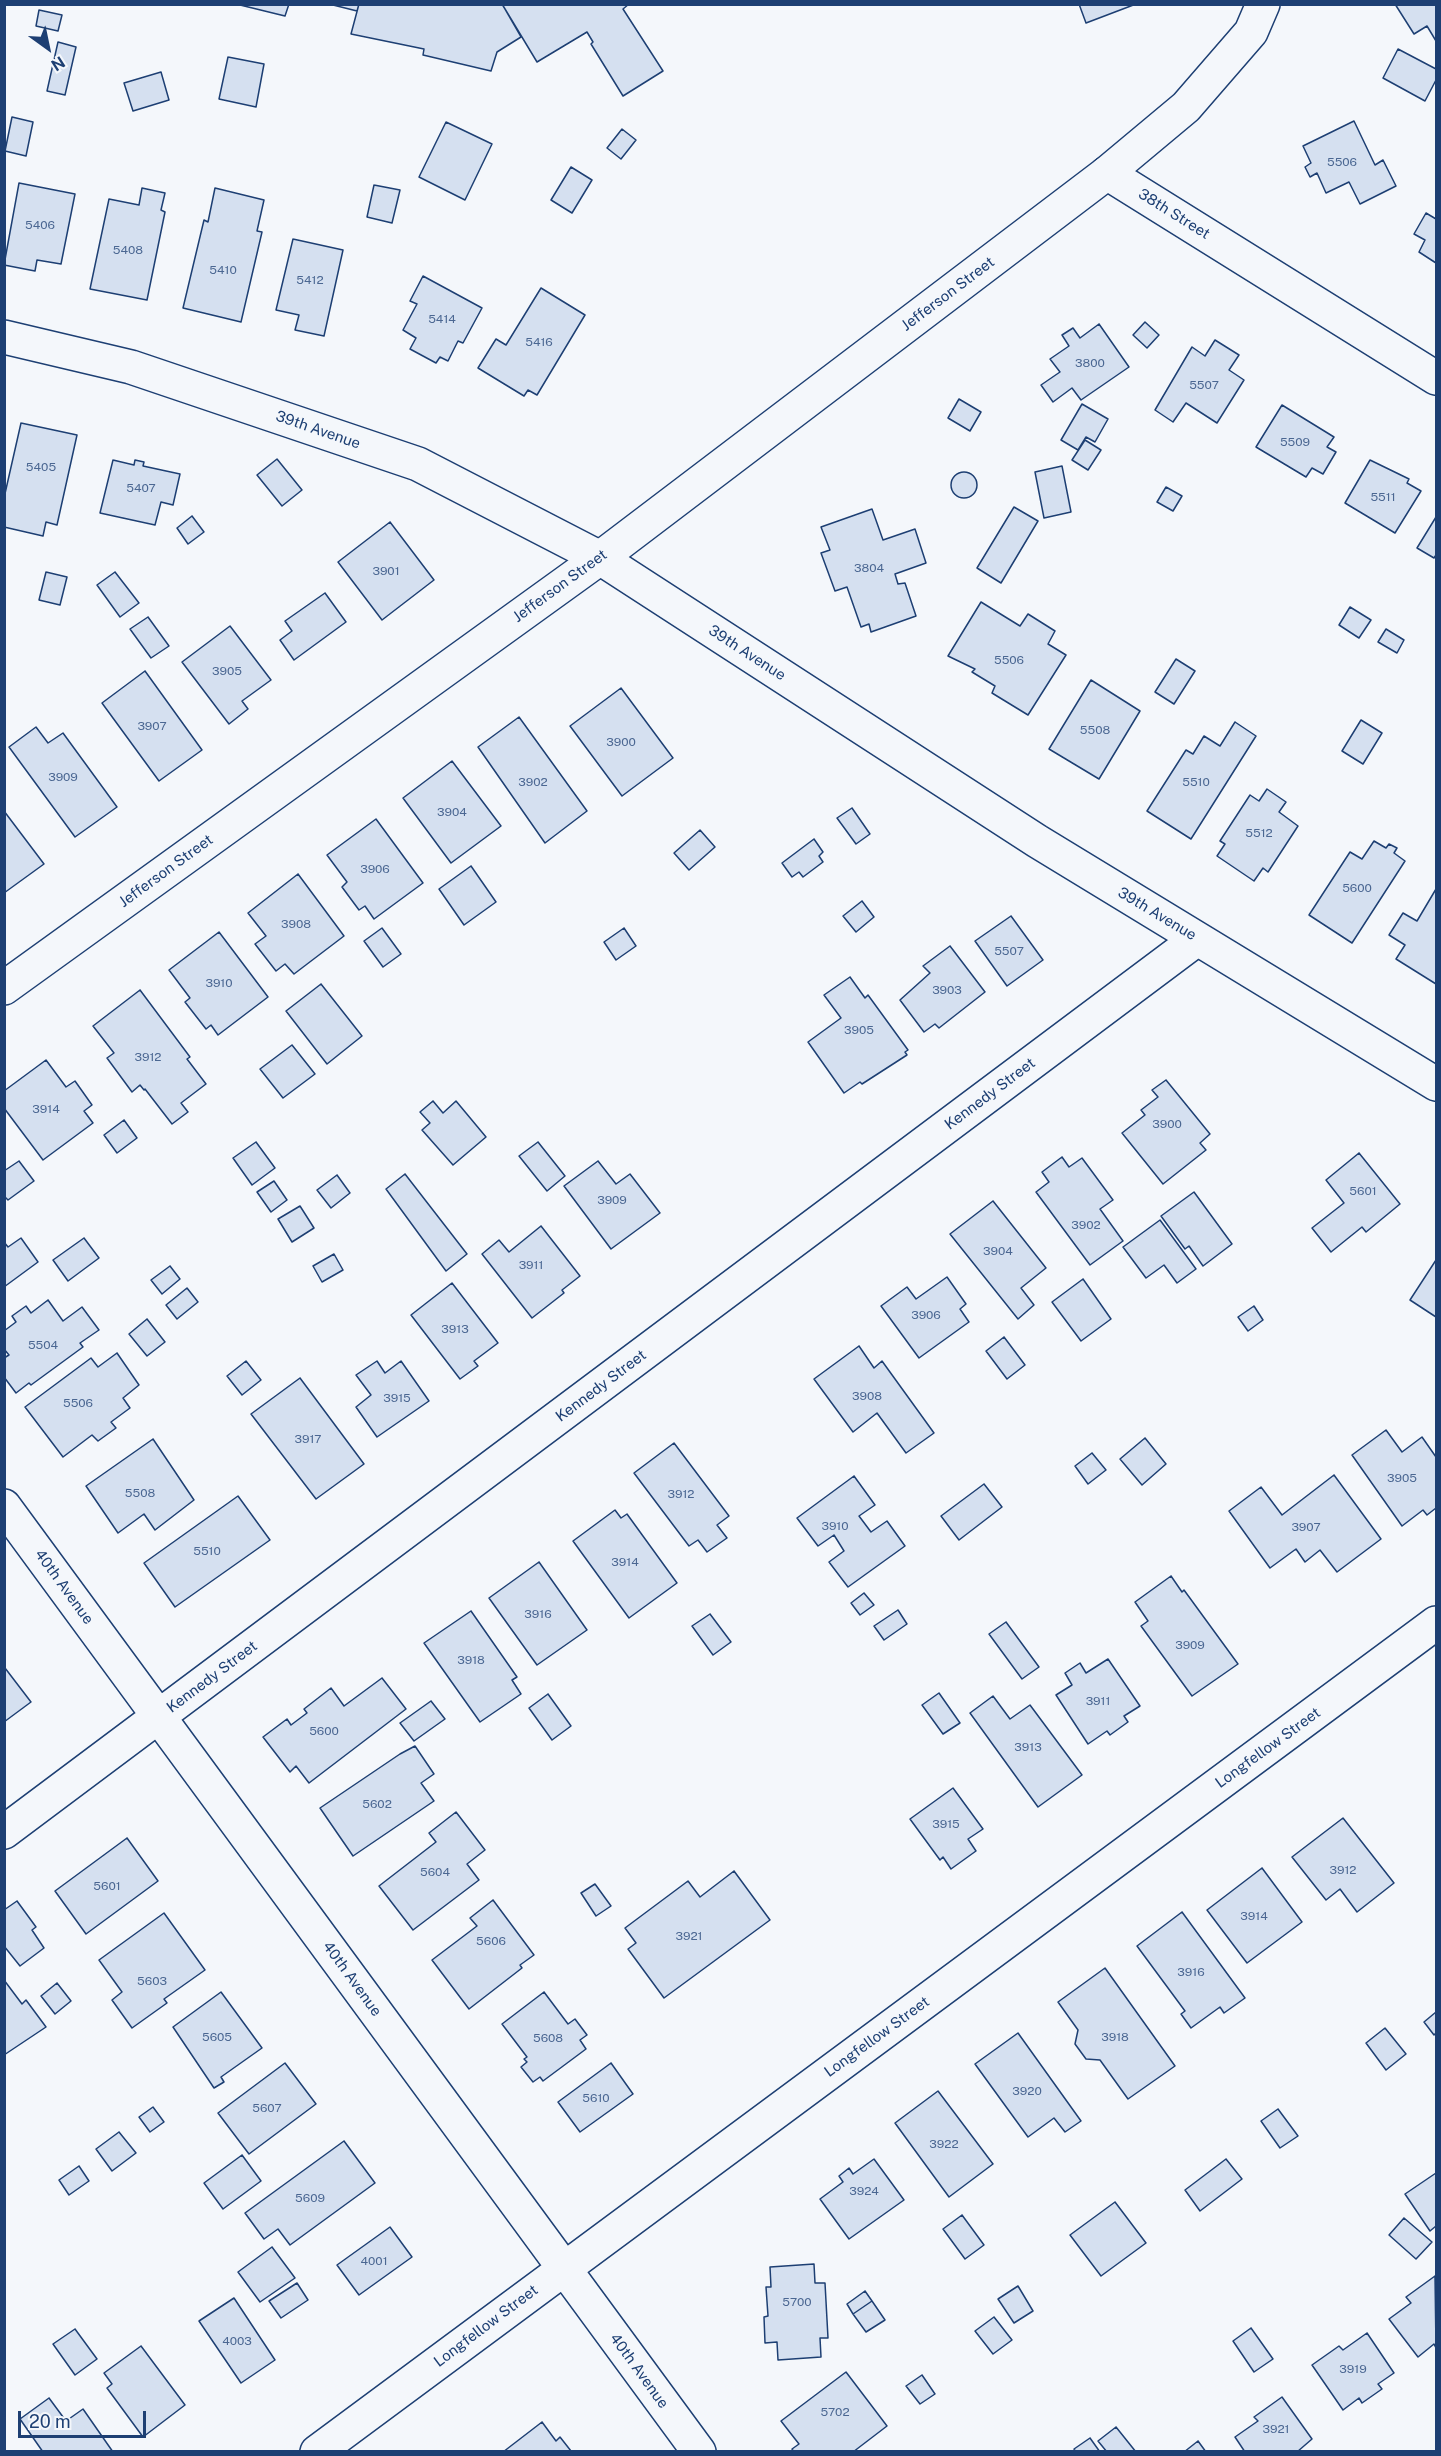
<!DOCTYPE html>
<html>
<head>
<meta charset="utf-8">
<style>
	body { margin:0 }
	#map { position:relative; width:1441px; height:2456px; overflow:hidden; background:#f4f7fb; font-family:"Public Sans",sans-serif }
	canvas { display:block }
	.frame { position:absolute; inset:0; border:6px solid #1d3f73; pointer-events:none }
	.north { position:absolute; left:18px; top:18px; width:60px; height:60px; -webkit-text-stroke:4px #f4f7fb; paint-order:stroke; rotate:147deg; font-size:16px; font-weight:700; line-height:24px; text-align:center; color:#1d3f73 }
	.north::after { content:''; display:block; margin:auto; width:21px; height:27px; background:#1d3f73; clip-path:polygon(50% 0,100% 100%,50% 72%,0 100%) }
	.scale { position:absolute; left:18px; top:2411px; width:128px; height:27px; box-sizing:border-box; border:3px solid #1d3f73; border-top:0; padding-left:8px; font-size:18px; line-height:21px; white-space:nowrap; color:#1d3f73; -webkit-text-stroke:4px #f4f7fb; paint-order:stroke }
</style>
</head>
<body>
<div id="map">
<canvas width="1441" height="2456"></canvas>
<div class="frame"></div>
<div class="north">N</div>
<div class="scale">20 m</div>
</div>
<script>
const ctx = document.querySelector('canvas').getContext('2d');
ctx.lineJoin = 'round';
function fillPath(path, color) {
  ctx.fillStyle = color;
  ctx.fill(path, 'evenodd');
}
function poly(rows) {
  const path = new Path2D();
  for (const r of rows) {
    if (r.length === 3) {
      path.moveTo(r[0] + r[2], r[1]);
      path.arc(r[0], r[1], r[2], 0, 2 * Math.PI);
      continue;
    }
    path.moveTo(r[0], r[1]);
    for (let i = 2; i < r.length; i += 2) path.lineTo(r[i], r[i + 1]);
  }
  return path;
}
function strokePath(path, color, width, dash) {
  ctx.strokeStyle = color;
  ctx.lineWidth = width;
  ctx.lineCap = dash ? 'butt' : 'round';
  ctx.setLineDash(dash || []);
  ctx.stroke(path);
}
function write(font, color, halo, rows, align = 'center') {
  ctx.font = font + ' "Public Sans",sans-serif';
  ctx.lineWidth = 4.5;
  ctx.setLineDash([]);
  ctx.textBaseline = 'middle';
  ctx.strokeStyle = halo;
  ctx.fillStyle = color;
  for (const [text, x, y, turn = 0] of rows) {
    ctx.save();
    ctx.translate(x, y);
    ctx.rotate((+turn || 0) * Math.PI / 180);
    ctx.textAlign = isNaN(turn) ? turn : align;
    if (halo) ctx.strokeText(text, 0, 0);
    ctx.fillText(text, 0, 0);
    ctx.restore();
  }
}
const building = poly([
	[236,4,289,4,285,16,236,4],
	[329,4,359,4,357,11,329,4],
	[359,4,502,4,521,37,497,52,491,71,423,55,424,49,351,34,359,4],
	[502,4,629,4,623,9,663,71,623,96,591,44,593,42,587,32,537,62,502,4],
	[1079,4,1136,4,1086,23,1079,4],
	[1395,4,1436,4,1436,41,1427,26,1414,34,1395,4],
	[39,10,62,15,58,31,36,26,39,10],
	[58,42,76,47,65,95,47,91,58,42],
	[1398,49,1436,69,1436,80,1425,101,1383,78,1398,49],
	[228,57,264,64,256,107,219,99,228,57],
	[161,72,169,100,133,111,124,83,161,72],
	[12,117,33,122,26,156,5,151,12,117],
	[1354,121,1375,165,1383,160,1396,186,1360,204,1349,182,1326,193,1317,173,1310,177,1305,167,1311,163,1303,146,1354,121],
	[446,122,492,144,465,200,419,177,446,122],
	[622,129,636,140,621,159,607,148,622,129],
	[571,167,592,180,572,213,551,200,571,167],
	[19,183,75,194,61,264,37,260,35,271,4,265,19,183],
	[374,185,400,190,392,223,367,217,374,185],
	[142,188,165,193,161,210,165,212,147,300,90,289,109,199,139,205,142,188],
	[215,188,264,200,257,231,262,232,241,322,183,308,204,220,208,222,215,188],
	[1426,213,1436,219,1436,263,1419,252,1425,240,1414,234,1426,213],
	[293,239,343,250,324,336,295,330,299,315,276,310,293,239],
	[423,276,482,308,463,343,458,341,448,361,440,357,436,363,410,349,416,338,403,330,417,304,410,301,423,276],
	[541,288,585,315,537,395,528,390,524,396,478,368,496,339,506,345,541,288],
	[1145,322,1159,335,1147,348,1133,335,1145,322],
	[1099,324,1129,367,1081,400,1072,388,1053,402,1041,385,1060,372,1050,359,1069,346,1062,335,1073,328,1080,338,1099,324],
	[1215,340,1239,355,1229,370,1244,380,1217,423,1186,403,1173,422,1155,410,1192,347,1205,356,1215,340],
	[959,399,981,412,970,431,948,418,959,399],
	[1082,404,1108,419,1095,442,1086,437,1078,450,1061,440,1082,404],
	[1282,405,1334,437,1327,447,1336,452,1323,474,1312,468,1306,477,1256,447,1282,405],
	[21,423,77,435,57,525,46,522,43,536,4,527,4,498,21,423],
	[1085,440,1101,450,1088,470,1072,460,1085,440],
	[277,459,302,490,282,506,257,475,277,459],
	[113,460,134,465,135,460,144,462,143,466,180,474,173,505,161,502,155,525,100,513,113,460],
	[1370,460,1409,479,1407,483,1421,491,1395,533,1345,503,1370,460],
	[1062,466,1071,512,1044,518,1035,472,1062,466],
	[964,485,13],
	[1166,487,1182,496,1173,511,1157,502,1166,487],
	[1014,507,1038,521,1001,583,977,568,1014,507],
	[872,509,883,540,915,529,926,563,895,574,898,584,905,583,916,616,871,632,869,624,861,627,847,587,835,591,821,553,830,550,821,527,872,509],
	[192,516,204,532,188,544,177,528,192,516],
	[1436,517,1436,555,1434,558,1417,548,1436,517],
	[390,522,434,580,382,620,338,562,390,522],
	[46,572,67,577,60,605,39,600,46,572],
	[115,572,139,603,120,617,97,585,115,572],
	[325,593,346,622,294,660,280,640,292,631,285,621,325,593],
	[981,602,1020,626,1028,614,1055,631,1048,644,1066,655,1028,715,992,693,995,686,972,672,975,669,948,656,981,602],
	[1350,607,1371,620,1359,638,1339,625,1350,607],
	[148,617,169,646,151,658,130,629,148,617],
	[230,626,271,680,242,701,248,709,229,724,182,662,230,626],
	[1386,629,1404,640,1397,653,1378,642,1386,629],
	[1176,659,1195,671,1174,704,1155,692,1176,659],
	[145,671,202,750,159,781,102,703,145,671],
	[1091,680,1140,711,1099,779,1049,749,1091,680],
	[621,688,673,758,622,796,570,726,621,688],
	[519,717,587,811,545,843,478,747,519,717],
	[1361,720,1382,733,1363,764,1342,751,1361,720],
	[1235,722,1256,736,1191,839,1147,811,1186,750,1193,754,1204,736,1220,746,1235,722],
	[36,727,48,743,63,733,117,807,75,837,9,747,36,727],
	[452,761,501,826,451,863,403,798,452,761],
	[1267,789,1286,802,1279,812,1298,826,1268,872,1263,868,1254,881,1217,856,1225,844,1220,841,1250,795,1259,801,1267,789],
	[852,808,870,834,856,844,837,818,852,808],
	[4,811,44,864,4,893,4,811],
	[376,819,423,883,374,919,365,906,359,910,342,887,347,882,327,855,376,819],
	[700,830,715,847,689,870,674,853,700,830],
	[814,839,823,852,819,856,823,862,803,877,799,872,792,877,782,863,814,839],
	[1374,841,1386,848,1389,844,1397,848,1394,853,1405,861,1352,943,1309,915,1350,852,1362,859,1374,841],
	[471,866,496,902,464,925,439,889,471,866],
	[298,874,344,936,294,974,285,964,276,971,255,944,266,936,248,913,298,874],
	[1436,889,1436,984,1396,959,1405,945,1389,935,1403,913,1417,921,1436,889],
	[862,901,874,917,856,932,843,916,862,901],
	[1011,916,1043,960,1007,986,975,941,1011,916],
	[382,928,401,954,383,967,364,941,382,928],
	[624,928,636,946,616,960,604,942,624,928],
	[219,932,268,997,218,1035,211,1025,206,1029,185,1002,190,998,169,970,219,932],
	[950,946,985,992,939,1028,935,1024,924,1032,900,1000,930,973,923,966,950,946],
	[850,977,865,998,868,995,908,1050,905,1052,907,1055,862,1084,860,1082,844,1093,808,1042,841,1018,824,995,850,977],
	[321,984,362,1036,327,1064,286,1011,321,984],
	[140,990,190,1057,187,1059,206,1084,181,1103,188,1112,172,1124,145,1089,144,1090,140,1085,132,1092,107,1058,114,1053,93,1026,140,990],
	[292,1045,315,1074,283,1098,260,1069,292,1045],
	[46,1060,66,1087,75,1081,92,1105,84,1111,93,1123,43,1160,4,1108,4,1091,46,1060],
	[1166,1080,1210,1134,1200,1143,1206,1150,1163,1184,1122,1133,1145,1115,1141,1110,1158,1097,1152,1090,1166,1080],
	[433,1101,443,1113,456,1101,486,1137,453,1165,422,1130,430,1123,420,1112,433,1101],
	[124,1120,137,1138,117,1153,104,1135,124,1120],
	[256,1142,275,1168,252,1185,233,1158,256,1142],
	[538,1142,565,1176,547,1191,519,1156,538,1142],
	[1359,1153,1400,1204,1366,1232,1362,1227,1331,1252,1312,1228,1344,1203,1326,1180,1359,1153],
	[1062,1157,1069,1167,1082,1158,1113,1200,1100,1209,1123,1241,1090,1265,1036,1192,1049,1182,1042,1172,1062,1157],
	[19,1161,34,1181,8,1200,4,1196,4,1171,19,1161],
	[598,1161,616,1184,630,1174,660,1213,611,1249,564,1186,598,1161],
	[405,1174,467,1254,446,1271,386,1189,405,1174],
	[337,1175,350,1193,331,1208,317,1190,337,1175],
	[274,1181,287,1200,271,1212,257,1192,274,1181],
	[1194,1192,1232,1244,1203,1266,1189,1246,1185,1249,1161,1216,1194,1192],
	[993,1201,1046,1268,1021,1288,1034,1305,1018,1319,950,1234,993,1201],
	[300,1206,314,1228,292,1242,278,1219,300,1206],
	[1160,1220,1196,1269,1177,1283,1164,1265,1146,1278,1123,1247,1160,1220],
	[541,1226,580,1276,562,1290,564,1293,532,1318,482,1254,499,1240,509,1252,541,1226],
	[21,1238,38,1262,4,1287,4,1242,8,1247,21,1238],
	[84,1238,99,1258,68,1281,53,1260,84,1238],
	[334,1254,343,1270,322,1282,313,1266,334,1254],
	[1436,1260,1436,1317,1410,1300,1436,1260],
	[170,1266,180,1279,162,1294,151,1280,170,1266],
	[947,1277,966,1304,960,1309,969,1322,919,1358,881,1306,907,1287,916,1299,947,1277],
	[1083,1279,1111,1319,1081,1341,1052,1302,1083,1279],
	[452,1283,498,1343,474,1361,478,1366,460,1379,411,1315,452,1283],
	[187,1288,198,1302,177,1319,166,1305,187,1288],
	[48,1300,63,1321,82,1307,99,1330,80,1343,83,1347,31,1385,29,1383,16,1393,4,1377,4,1358,9,1355,4,1349,4,1331,16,1322,12,1316,26,1306,31,1313,48,1300],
	[1254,1306,1263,1320,1248,1331,1238,1317,1254,1306],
	[147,1319,165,1342,147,1356,129,1334,147,1319],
	[1004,1337,1025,1365,1007,1379,986,1351,1004,1337],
	[859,1346,874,1368,882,1361,934,1433,906,1453,877,1413,853,1432,814,1379,859,1346],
	[117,1353,139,1385,123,1398,130,1408,111,1422,116,1428,98,1441,92,1435,63,1457,25,1407,91,1358,98,1367,117,1353],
	[246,1361,261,1380,242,1395,227,1376,246,1361],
	[377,1361,385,1373,401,1361,429,1401,377,1437,356,1407,371,1395,356,1375,377,1361],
	[300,1378,364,1464,316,1499,251,1414,300,1378],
	[1386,1430,1402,1452,1422,1437,1436,1457,1436,1508,1427,1515,1423,1510,1402,1526,1352,1455,1386,1430],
	[1145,1438,1166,1464,1142,1485,1120,1459,1145,1438],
	[153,1439,194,1500,155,1530,144,1514,118,1533,86,1486,153,1439],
	[674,1443,729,1516,717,1525,727,1538,707,1552,698,1540,689,1546,634,1473,674,1443],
	[1092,1453,1106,1470,1088,1484,1075,1466,1092,1453],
	[1334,1475,1381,1539,1337,1572,1320,1550,1305,1562,1296,1549,1270,1568,1229,1511,1261,1487,1282,1515,1334,1475],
	[854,1476,875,1505,859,1516,871,1532,887,1521,905,1546,848,1587,829,1562,844,1551,834,1535,818,1546,797,1518,854,1476],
	[984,1484,1002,1507,959,1540,941,1516,984,1484],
	[238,1496,270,1540,175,1607,144,1563,238,1496],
	[615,1510,621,1518,627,1514,677,1583,629,1618,573,1541,615,1510],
	[539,1562,587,1630,537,1665,489,1598,539,1562],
	[1171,1576,1182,1592,1184,1590,1238,1664,1192,1696,1141,1626,1148,1621,1135,1602,1171,1576],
	[864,1593,874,1605,860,1615,851,1603,864,1593],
	[898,1610,907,1624,884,1640,874,1626,898,1610],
	[471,1611,517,1677,512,1680,521,1694,480,1722,424,1643,471,1611],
	[710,1614,731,1642,713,1655,692,1626,710,1614],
	[1006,1622,1039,1667,1022,1679,989,1634,1006,1622],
	[1108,1659,1140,1706,1124,1716,1128,1722,1110,1735,1107,1731,1088,1744,1056,1695,1072,1685,1065,1673,1080,1663,1086,1673,1108,1659],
	[5,1668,31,1702,4,1722,4,1668,5,1668],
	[382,1678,406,1709,309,1783,296,1766,290,1772,263,1737,287,1719,291,1725,307,1713,304,1709,331,1688,344,1706,382,1678],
	[939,1693,960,1723,943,1734,922,1705,939,1693],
	[548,1694,571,1726,552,1740,529,1708,548,1694],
	[993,1696,1010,1719,1030,1705,1082,1775,1038,1807,970,1713,993,1696],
	[431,1701,445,1719,414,1741,400,1723,431,1701],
	[415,1746,434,1774,421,1783,434,1801,353,1856,320,1808,400,1754,415,1746],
	[953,1788,983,1829,968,1839,976,1851,951,1869,943,1857,940,1860,910,1819,953,1788],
	[456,1812,485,1850,467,1864,479,1880,413,1930,379,1886,436,1842,429,1833,456,1812],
	[1343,1818,1394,1883,1357,1912,1340,1889,1326,1900,1292,1857,1343,1818],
	[127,1838,158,1881,86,1934,55,1891,127,1838],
	[1262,1868,1302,1922,1247,1963,1207,1910,1262,1868],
	[734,1871,770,1920,664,1998,628,1949,636,1943,625,1928,688,1881,700,1897,734,1871],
	[595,1884,611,1906,596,1916,581,1893,595,1884],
	[493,1900,534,1955,520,1965,522,1968,469,2009,432,1960,477,1926,470,1918,493,1900],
	[17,1901,36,1927,32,1930,44,1948,20,1966,4,1946,4,1910,17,1901],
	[1182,1912,1245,1998,1224,2013,1220,2007,1191,2028,1181,2014,1185,2011,1137,1946,1182,1912],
	[164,1913,205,1970,164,1999,167,2003,132,2028,112,2000,122,1992,99,1960,164,1913],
	[1105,1968,1175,2066,1128,2099,1100,2060,1086,2059,1075,2044,1078,2030,1058,2002,1105,1968],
	[4,1980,22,2004,26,2000,46,2027,4,2055,4,1980],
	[57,1983,71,2001,55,2014,41,1996,57,1983],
	[221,1992,262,2048,221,2077,224,2082,214,2088,173,2027,221,1992],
	[544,1992,568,2024,575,2019,587,2035,580,2040,586,2049,543,2081,540,2077,533,2082,521,2067,527,2062,524,2059,527,2057,502,2024,544,1992],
	[1436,2012,1436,2033,1434,2035,1424,2022,1436,2012],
	[1385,2028,1406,2054,1386,2070,1366,2043,1385,2028],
	[1018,2033,1081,2121,1065,2132,1054,2118,1028,2137,975,2064,1018,2033],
	[285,2063,316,2104,249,2154,218,2113,285,2063],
	[611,2063,633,2094,580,2132,558,2102,611,2063],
	[938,2091,993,2164,949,2197,895,2123,938,2091],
	[153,2107,164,2122,150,2132,139,2117,153,2107],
	[1278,2109,1298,2136,1280,2148,1261,2121,1278,2109],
	[119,2132,136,2153,112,2171,96,2149,119,2132],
	[344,2141,375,2183,290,2245,278,2229,264,2239,245,2213,344,2141],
	[242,2155,261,2181,223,2209,204,2183,242,2155],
	[874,2159,904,2200,849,2239,820,2199,843,2182,839,2176,849,2168,853,2174,874,2159],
	[1226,2159,1242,2179,1200,2211,1185,2190,1226,2159],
	[79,2166,89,2181,69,2195,59,2180,79,2166],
	[1436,2173,1436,2226,1430,2231,1405,2194,1436,2173],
	[1115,2202,1146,2243,1101,2276,1070,2235,1115,2202],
	[962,2215,984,2245,965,2259,943,2229,962,2215],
	[1404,2218,1432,2242,1416,2259,1389,2235,1404,2218],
	[390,2227,412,2257,359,2295,337,2265,390,2227],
	[272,2247,295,2278,260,2302,238,2272,272,2247],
	[814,2264,815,2283,825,2283,828,2338,820,2338,821,2357,778,2360,777,2342,765,2343,764,2317,768,2316,766,2287,771,2287,770,2267,814,2264],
	[1435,2276,1436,2348,1434,2344,1418,2357,1389,2319,1411,2303,1406,2297,1435,2276],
	[297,2283,308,2300,281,2318,269,2301,297,2283],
	[1018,2286,1033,2311,1014,2323,998,2299,1018,2286],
	[865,2291,872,2301,853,2314,847,2304,865,2291],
	[234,2298,275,2360,241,2383,199,2321,234,2298],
	[872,2301,885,2320,866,2332,853,2314,872,2301],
	[994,2317,1012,2340,993,2354,975,2331,994,2317],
	[1251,2328,1273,2359,1254,2372,1233,2341,1251,2328],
	[75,2329,97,2359,75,2375,53,2344,75,2329],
	[1367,2333,1394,2373,1378,2384,1382,2389,1362,2403,1359,2398,1343,2410,1312,2365,1339,2346,1343,2350,1367,2333],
	[141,2346,185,2405,143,2437,107,2388,112,2384,104,2373,141,2346],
	[846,2372,887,2426,853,2452,794,2452,792,2449,799,2444,781,2421,846,2372],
	[922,2375,935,2394,920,2404,906,2386,922,2375],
	[1282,2397,1312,2439,1297,2452,1245,2452,1235,2437,1258,2421,1254,2417,1282,2397],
	[49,2398,66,2421,83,2409,113,2452,43,2452,20,2419,49,2398],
	[542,2422,556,2441,560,2437,571,2451,503,2452,542,2422],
	[1116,2427,1136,2452,1107,2452,1098,2441,1116,2427],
	[1090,2438,1100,2452,1076,2452,1074,2449,1090,2438],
	[1198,2441,1206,2452,1184,2452,1198,2441]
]);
fillPath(building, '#d5e0f0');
strokePath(building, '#1d3f73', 1.5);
const street = poly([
	[1107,173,1436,378],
	[4,337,131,367,418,464,600,558,1037,841,1436,1084],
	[4,1506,699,2452],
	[4,1832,1197,939],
	[317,2452,1436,1623]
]);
const secondary = poly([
	[4,988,600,558,1107,173,1186,107,1251,32,1263,4]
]);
strokePath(street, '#1d3f73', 36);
strokePath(secondary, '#1d3f73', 36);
strokePath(street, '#f4f7fb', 33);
strokePath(secondary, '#f4f7fb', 33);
write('12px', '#4b6792', null, [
	["5506",1342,162],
	["5406",40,225],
	["5408",128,250],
	["5410",223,270],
	["5412",310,280],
	["5414",442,319],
	["5416",539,342],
	["3800",1090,363],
	["5507",1204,385],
	["5509",1295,442],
	["5405",41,467],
	["5407",141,488],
	["5511",1383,497],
	["3804",869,568],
	["3901",386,571],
	["5506",1009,660],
	["3905",227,671],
	["3907",152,726],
	["5508",1095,730],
	["3900",621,742],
	["3909",63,777],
	["3902",533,782],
	["5510",1196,782],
	["3904",452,812],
	["5512",1259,833],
	["3906",375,869],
	["5600",1357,888],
	["3908",296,924],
	["5507",1009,951],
	["3910",219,983],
	["3903",947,990],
	["3905",859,1030],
	["3912",148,1057],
	["3914",46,1109],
	["3900",1167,1124],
	["5601",1363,1191],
	["3909",612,1200],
	["3902",1086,1225],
	["3904",998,1251],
	["3911",531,1265],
	["3906",926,1315],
	["3913",455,1329],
	["5504",43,1345],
	["3908",867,1396],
	["3915",397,1398],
	["5506",78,1403],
	["3917",308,1439],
	["3905",1402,1478],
	["5508",140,1493],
	["3912",681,1494],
	["3910",835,1526],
	["3907",1306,1527],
	["5510",207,1551],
	["3914",625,1562],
	["3916",538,1614],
	["3909",1190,1645],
	["3918",471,1660],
	["3911",1098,1701],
	["5600",324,1731],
	["3913",1028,1747],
	["5602",377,1804],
	["3915",946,1824],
	["3912",1343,1870],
	["5604",435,1872],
	["5601",107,1886],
	["3914",1254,1916],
	["3921",689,1936],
	["5606",491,1941],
	["3916",1191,1972],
	["5603",152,1981],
	["5605",217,2037],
	["3918",1115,2037],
	["5608",548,2038],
	["3920",1027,2091],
	["5610",596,2098],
	["5607",267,2108],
	["3922",944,2144],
	["3924",864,2191],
	["5609",310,2198],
	["4001",374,2261],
	["5700",797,2302],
	["4003",237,2341],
	["3919",1353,2369],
	["5702",835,2412],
	["3921",1276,2429]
]);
write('15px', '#1d3f73', '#f4f7fb', [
	["38th Street",1174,214,32],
	["Jefferson Street",948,294,-37],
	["39th Avenue",318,430,19],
	["Jefferson Street",560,586,-36],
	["39th Avenue",747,653,33],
	["Jefferson Street",166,871,-36],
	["39th Avenue",1157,914,31],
	["Kennedy Street",990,1094,-37],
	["Kennedy Street",601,1386,-37],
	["40th Avenue",64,1587,54],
	["Kennedy Street",212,1677,-37],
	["Longfellow Street",1268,1748,-36],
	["40th Avenue",352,1979,54],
	["Longfellow Street",877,2037,-36],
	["Longfellow Street",486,2326,-37],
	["40th Avenue",639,2371,54]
]);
</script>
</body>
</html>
